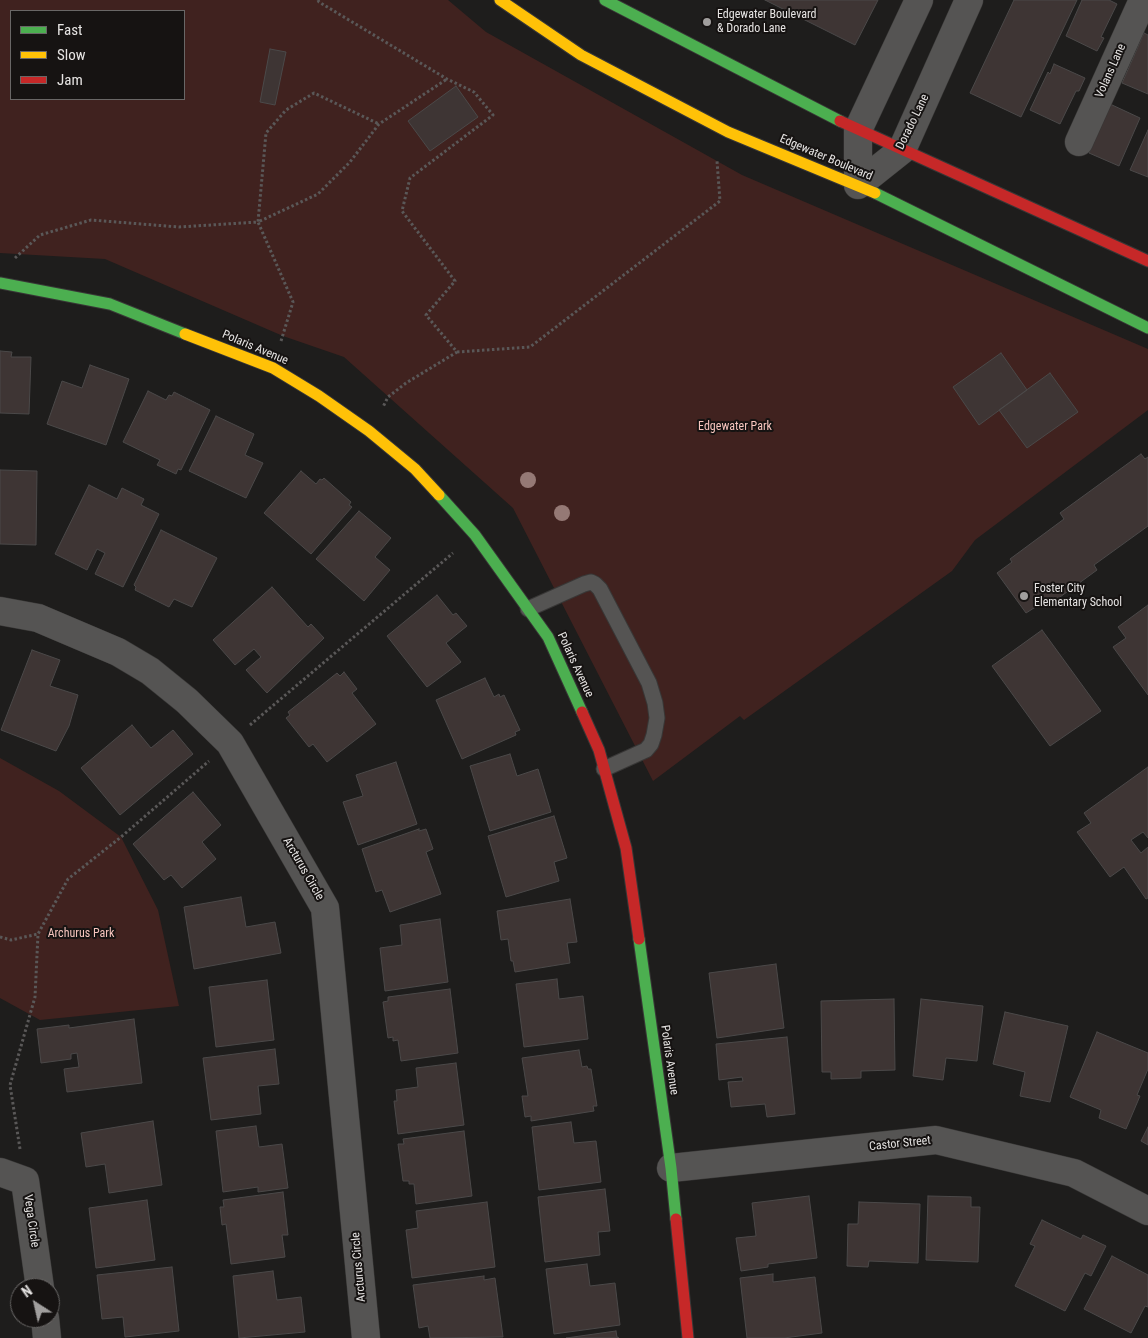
<!DOCTYPE html>
<html>
<head>
<meta charset="utf-8">
<style>
	body { margin:0 }
	#map { position:relative; width:1148px; height:1338px; overflow:hidden; background:#1e1d1c; font-family:"Roboto Condensed",sans-serif }
	canvas { display:block }
	.legend { position:absolute; left:10px; top:10px; width:175px; height:90px; box-sizing:border-box; background:#161312; border:1px solid #696766; margin:0; padding:6px 9px; list-style:none; font-size:15px; color:#e6e4e3 }
	.legend li { display:flex; align-items:center; gap:10px; height:25px }
	.legend b { width:25px; border:1px solid #696766 }
	.north { position:absolute; left:10px; top:1278px; width:50px; height:50px; box-sizing:border-box; background:#161312; border:1px solid #696766; border-radius:50%; rotate:325deg; font-size:14px; font-weight:700; line-height:20px; text-align:center; color:#e6e4e3 }
	.north::after { content:''; display:block; margin:auto; width:18px; height:22px; background:#a09e9d; clip-path:polygon(50% 0,100% 100%,50% 72%,0 100%) }
</style>
</head>
<body>
<div id="map">
<canvas width="1148" height="1338"></canvas>
<ul class="legend">
<li><b style="height:6px;background:#4caf50"></b>Fast</li>
<li><b style="height:6px;background:#ffc107"></b>Slow</li>
<li><b style="height:6px;background:#c62828"></b>Jam</li>
</ul>
<div class="north">N</div>
</div>
<script>
const ctx = document.querySelector('canvas').getContext('2d');
ctx.lineJoin = 'round';
function fillPath(path, color) {
  ctx.fillStyle = color;
  ctx.fill(path, 'evenodd');
}
function poly(rows) {
  const path = new Path2D();
  for (const r of rows) {
    path.moveTo(r[0], r[1]);
    for (let i = 2; i < r.length; i += 2) path.lineTo(r[i], r[i + 1]);
  }
  return path;
}
function strokePath(path, color, width, dash) {
  ctx.strokeStyle = color;
  ctx.lineWidth = width;
  ctx.lineCap = dash ? 'butt' : 'round';
  ctx.setLineDash(dash || []);
  ctx.stroke(path);
}
function write(font, color, halo, rows, align = 'center') {
  ctx.font = font + ' "Roboto Condensed",sans-serif';
  ctx.lineWidth = 4;
  ctx.setLineDash([]);
  ctx.textBaseline = 'middle';
  ctx.strokeStyle = halo;
  ctx.fillStyle = color;
  for (const [text, x, y, turn = 0] of rows) {
    ctx.save();
    ctx.translate(x, y);
    ctx.rotate((+turn || 0) * Math.PI / 180);
    ctx.textAlign = isNaN(turn) ? turn : align;
    if (halo) ctx.strokeText(text, 0, 0);
    ctx.fillText(text, 0, 0);
    ctx.restore();
  }
}
fillPath(poly([
	[0,0,448,0,486,32,742,175,1148,349,1148,410,975,540,952,571,744,720,740,716,653,781,513,508,344,357,283,336,105,259,0,253],
	[11,11,184,11,184,99,11,99],
	[0,758,59,791,121,837,158,910,179,1006,40,1020,0,998]
]), '#40221f');
const building = poly([
	[765,0,878,0,855,45,765,0],
	[1014,0,1077,0,1021,117,970,93,1014,0],
	[1082,0,1109,0,1117,4,1101,37,1104,38,1097,51,1066,36,1082,0],
	[1144,33,1148,35,1148,94,1122,83,1144,33],
	[270,49,286,52,275,105,260,102,270,49],
	[1054,64,1085,78,1079,91,1076,91,1060,124,1030,110,1048,72,1050,74,1054,64],
	[456,86,478,117,430,151,408,121,456,86],
	[1110,104,1140,118,1119,166,1089,153,1110,104],
	[1148,130,1148,177,1130,170,1148,130],
	[0,351,12,352,11,357,31,357,29,414,0,413,0,351],
	[1001,353,1027,390,979,425,953,387,1001,353],
	[90,365,129,379,106,445,47,424,62,381,82,388,90,365],
	[1050,373,1078,412,1027,448,999,410,1050,373],
	[148,391,166,400,169,395,172,396,174,392,210,410,181,470,178,469,176,474,157,465,160,460,123,442,148,391],
	[216,416,254,434,245,455,263,463,246,498,189,471,216,416],
	[1141,454,1145,459,1148,457,1148,526,1094,565,1097,570,1045,608,1042,603,1026,613,997,573,1012,562,1010,559,1064,519,1060,513,1141,454],
	[0,470,37,471,36,545,0,544,0,470],
	[301,471,316,484,320,479,322,480,324,478,351,502,349,505,352,507,311,554,264,513,301,471],
	[89,485,117,499,122,488,144,499,141,505,159,514,123,587,95,574,105,553,97,549,87,570,55,554,89,485],
	[359,511,391,538,375,557,390,570,364,601,316,559,359,511],
	[161,530,217,558,192,607,174,599,169,607,135,590,136,587,134,585,161,530],
	[272,587,308,627,311,624,324,638,267,693,246,670,261,657,254,649,235,665,213,640,272,587],
	[437,595,453,615,456,613,467,626,446,643,461,662,427,687,387,636,437,595],
	[1148,605,1148,695,1113,647,1126,638,1118,627,1148,605],
	[1042,630,1101,711,1050,746,992,666,1042,630],
	[32,650,60,660,50,686,78,695,69,726,56,751,1,730,32,650],
	[344,672,357,689,352,693,376,724,327,762,313,744,309,747,286,718,290,715,288,712,337,673,340,676,344,672],
	[485,678,494,697,499,694,500,697,504,695,520,730,515,732,516,735,462,759,436,700,485,678],
	[132,725,151,748,173,730,193,754,120,815,81,768,132,725],
	[510,754,517,776,538,769,551,812,490,831,470,766,510,754],
	[396,762,417,824,358,845,343,802,363,796,356,775,396,762],
	[1148,767,1148,838,1143,832,1131,840,1141,853,1148,847,1148,898,1146,899,1124,867,1110,877,1077,832,1091,823,1084,813,1148,767],
	[193,792,221,825,202,842,216,859,182,888,171,875,164,880,133,844,193,792],
	[554,816,567,858,554,862,559,881,506,897,488,836,554,816],
	[419,829,419,831,426,829,433,849,426,852,441,894,390,912,382,890,376,892,362,849,419,829],
	[241,897,246,927,275,922,281,953,194,969,184,907,241,897],
	[570,899,577,942,567,943,570,963,515,972,513,961,511,961,508,939,501,940,497,911,570,899],
	[440,919,448,982,385,991,380,948,402,945,400,925,440,919],
	[776,964,784,1028,717,1038,709,973,776,964],
	[557,979,559,999,583,996,588,1039,524,1047,516,984,557,979],
	[267,980,274,1040,216,1047,209,987,267,980],
	[450,989,458,1053,401,1061,398,1040,393,1041,393,1037,388,1038,383,1002,388,1001,388,997,450,989],
	[894,999,895,1070,861,1071,861,1078,831,1079,831,1072,822,1072,821,1001,894,999],
	[921,999,983,1006,977,1061,946,1058,943,1080,913,1076,921,999],
	[1005,1012,1068,1026,1050,1102,1020,1096,1025,1072,993,1064,1005,1012],
	[134,1019,142,1083,67,1092,64,1069,79,1067,77,1053,71,1054,71,1059,41,1063,37,1029,69,1025,69,1028,134,1019],
	[1097,1032,1148,1053,1148,1069,1137,1095,1140,1096,1126,1129,1099,1118,1101,1110,1070,1097,1097,1032],
	[787,1037,795,1114,767,1117,765,1104,731,1107,728,1082,743,1081,742,1077,719,1080,716,1044,787,1037],
	[275,1049,279,1084,258,1086,261,1114,211,1120,203,1058,275,1049],
	[579,1050,582,1067,587,1066,588,1069,591,1069,597,1106,593,1106,594,1111,531,1121,531,1116,525,1117,522,1096,528,1096,522,1058,579,1050],
	[456,1063,464,1125,398,1134,394,1101,397,1101,396,1090,418,1087,416,1068,456,1063],
	[153,1121,162,1185,109,1193,105,1164,86,1167,81,1133,153,1121],
	[571,1122,574,1143,596,1141,601,1182,539,1190,532,1127,571,1122],
	[256,1126,259,1147,282,1144,288,1188,258,1192,258,1187,223,1192,216,1131,256,1126],
	[1148,1127,1148,1145,1141,1141,1148,1127],
	[464,1131,472,1196,416,1204,414,1184,409,1184,409,1181,403,1181,398,1144,404,1144,403,1139,464,1131],
	[605,1189,610,1231,598,1232,600,1255,545,1262,538,1197,605,1189],
	[283,1192,288,1235,282,1235,285,1257,231,1264,226,1224,222,1225,220,1207,224,1207,223,1200,283,1192],
	[809,1196,817,1258,768,1264,768,1267,741,1271,736,1238,756,1236,752,1203,809,1196],
	[928,1196,971,1197,971,1207,980,1207,978,1262,926,1260,928,1196],
	[147,1200,155,1260,96,1268,89,1208,147,1200],
	[487,1202,495,1267,412,1278,406,1230,418,1228,416,1211,487,1202],
	[859,1202,920,1204,918,1263,869,1261,868,1267,847,1266,848,1224,858,1224,859,1202],
	[1042,1220,1081,1239,1083,1235,1106,1246,1091,1276,1085,1273,1065,1311,1015,1286,1035,1246,1030,1244,1042,1220],
	[1112,1256,1148,1275,1148,1307,1145,1306,1131,1333,1084,1309,1112,1256],
	[587,1264,590,1286,615,1283,620,1325,554,1334,546,1269,587,1264],
	[172,1267,179,1331,125,1337,123,1317,102,1319,97,1275,172,1267],
	[273,1271,277,1300,301,1297,305,1332,239,1338,233,1276,273,1271],
	[773,1274,773,1282,815,1277,822,1333,784,1338,747,1338,740,1278,773,1274],
	[484,1276,484,1280,495,1278,503,1337,430,1338,428,1326,419,1328,413,1285,484,1276],
	[616,1331,617,1337,619,1338,566,1338,616,1331]
]);
fillPath(building, '#3e3534');
strokePath(building, '#4b4949', 1);
const lane = poly([
	[528,609,584,584,591,582,595,584,600,589,649,683,655,703,657,718,654,735,651,744,646,750,604,769]
]);
const street = poly([
	[1079,142,1143,0],
	[858,185,902,150,969,0],
	[858,185,858,130,919,0],
	[0,611,38,618,118,652,150,671,187,701,230,743,325,908,366,1338],
	[671,1168,936,1140,1074,1173,1148,1211],
	[0,1172,25,1181,40,1288],
	[45,1318,47,1338]
]);
const fast = poly([
	[605,0,840,121],
	[875,193,1148,328],
	[0,283,110,304,185,334],
	[439,495,475,535,548,637,582,712],
	[639,939,671,1168,676,1219]
]);
const slow = poly([
	[500,0,581,55,728,132,875,193],
	[185,334,273,368,319,396,369,431,415,469,439,495]
]);
const jam = poly([
	[840,121,1148,261],
	[582,712,599,750,626,848,639,939],
	[676,1219,688,1338]
]);
strokePath(lane, '#383736', 17);
strokePath(street, '#383736', 29);
strokePath(fast, '#383736', 13);
strokePath(slow, '#383736', 13);
strokePath(jam, '#383736', 13);
strokePath(poly([
	[318,0,319,2,447,79,474,92,493,115,410,178,402,211,455,281,426,315,457,352,406,383,388,397,383,407],
	[15,258,40,235,91,220,179,227,258,222,266,133,286,110,314,93,379,124],
	[281,341,293,302,258,222,318,194,350,162,379,124,447,79],
	[457,352,530,347,720,201,717,161],
	[250,725,453,553],
	[0,937,11,940,38,934],
	[20,1149,10,1085,35,997,38,934,68,879,121,837,209,761]
]), '#5a5858', 3, [2.5, 2.5]);
strokePath(lane, '#555453', 15);
strokePath(street, '#555453', 28);
strokePath(fast, '#4caf50', 11);
strokePath(slow, '#ffc107', 11);
strokePath(jam, '#c62828', 11);
ctx.fillStyle = '#957975';
for (const [x, y] of [
	[528,480],
	[562,513]
]) {
  ctx.beginPath();
  ctx.arc(x, y, 8, 0, 2 * Math.PI);
  ctx.fill();
}
for (const [x, y, r, color] of [
	[707,22,5,"#a09e9d"],
	[1024,596,5,"#a09e9d"]
]) {
  const dot = new Path2D();
  dot.arc(x, y, r, 0, 2 * Math.PI);
  ctx.fillStyle = color;
  ctx.fill(dot);
  strokePath(dot, '#161312', 2);
}
write('12px', '#e6e4e3', '#161312', [
	["Edgewater Boulevard",717,15],
	["& Dorado Lane",717,29],
	["Foster City",1034,589],
	["Elementary School",1034,603]
], 'left');
write('12px', '#e6e4e3', '#161312', [
	["Volans Lane",1111,71,-66],
	["Dorado Lane",913,122,-64],
	["Edgewater Boulevard",826,158,23],
	["Polaris Avenue",255,348,23],
	["Polaris Avenue",575,665,65],
	["Arcturus Circle",303,869,60],
	["Polaris Avenue",669,1060,82],
	["Castor Street",900,1144,-6],
	["Vega Circle",31,1221,82],
	["Arcturus Circle",359,1267,-95]
]);
write('12px', '#f7c5be', '#161312', [
	["Edgewater Park",735,427],
	["Archurus Park",81,934]
]);
</script>
</body>
</html>
